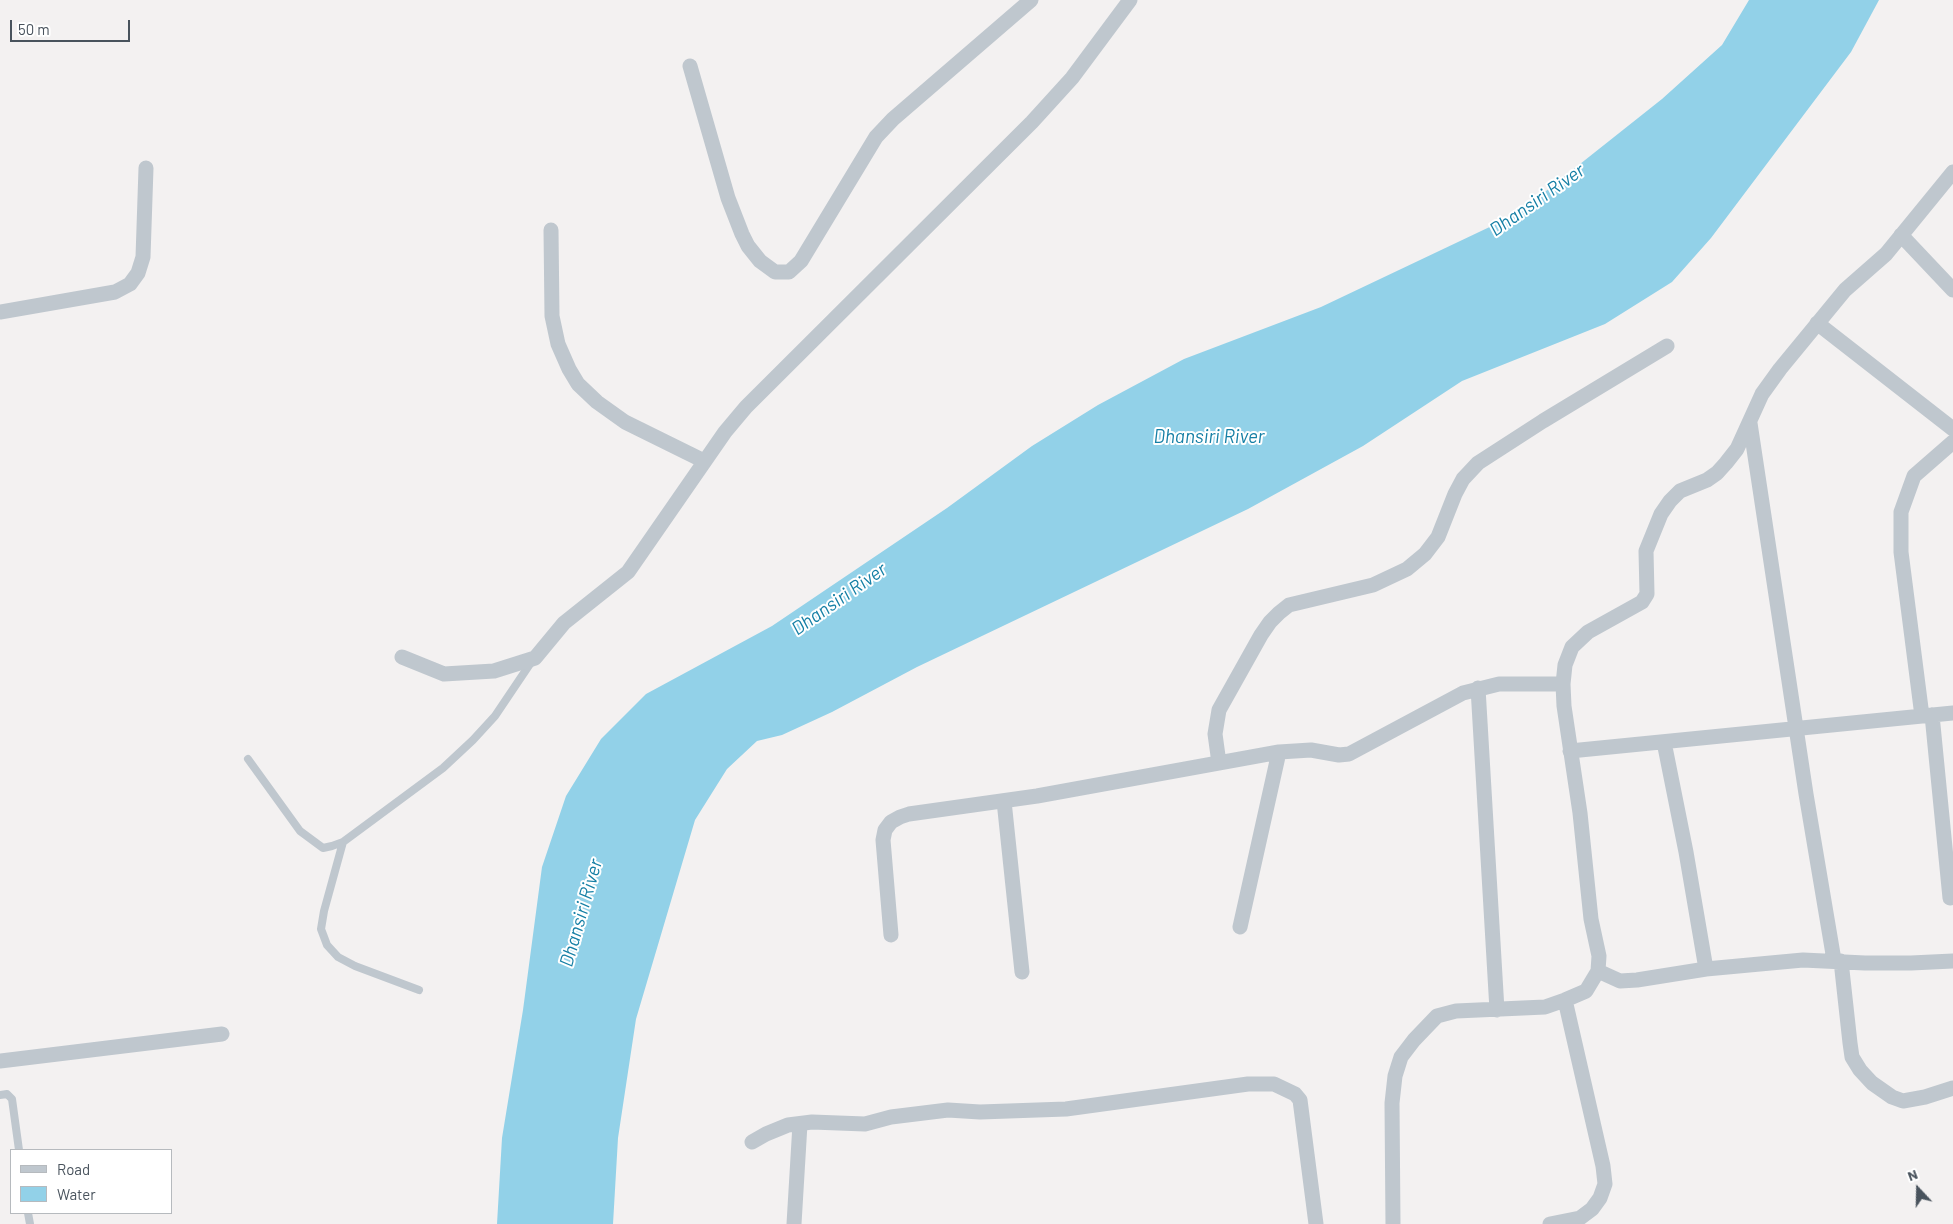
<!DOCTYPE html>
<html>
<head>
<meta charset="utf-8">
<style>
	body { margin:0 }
	#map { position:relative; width:1953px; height:1224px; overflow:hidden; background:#f3f1f1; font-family:Barlow,sans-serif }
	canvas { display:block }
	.legend { position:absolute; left:10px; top:1149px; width:162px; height:65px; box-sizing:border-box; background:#fff; border:1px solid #b6babe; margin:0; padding:6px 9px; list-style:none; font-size:15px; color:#49535d }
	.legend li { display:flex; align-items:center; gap:10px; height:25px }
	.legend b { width:25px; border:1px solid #b6babe }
	.north { position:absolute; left:1893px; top:1164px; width:50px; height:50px; -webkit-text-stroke:4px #fff; paint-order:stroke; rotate:339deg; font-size:14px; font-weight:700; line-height:20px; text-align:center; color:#49535d }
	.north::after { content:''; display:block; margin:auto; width:18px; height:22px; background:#49535d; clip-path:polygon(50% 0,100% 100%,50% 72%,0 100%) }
	.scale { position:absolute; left:10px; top:20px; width:120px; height:22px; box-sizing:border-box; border:2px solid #49535d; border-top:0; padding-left:6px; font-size:15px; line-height:18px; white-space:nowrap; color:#49535d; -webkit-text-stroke:4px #fff; paint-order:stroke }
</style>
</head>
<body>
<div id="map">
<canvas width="1953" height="1224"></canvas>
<ul class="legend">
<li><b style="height:6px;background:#bfc7ce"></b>Road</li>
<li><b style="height:14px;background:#92d1e8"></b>Water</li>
</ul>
<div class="north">N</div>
<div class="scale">50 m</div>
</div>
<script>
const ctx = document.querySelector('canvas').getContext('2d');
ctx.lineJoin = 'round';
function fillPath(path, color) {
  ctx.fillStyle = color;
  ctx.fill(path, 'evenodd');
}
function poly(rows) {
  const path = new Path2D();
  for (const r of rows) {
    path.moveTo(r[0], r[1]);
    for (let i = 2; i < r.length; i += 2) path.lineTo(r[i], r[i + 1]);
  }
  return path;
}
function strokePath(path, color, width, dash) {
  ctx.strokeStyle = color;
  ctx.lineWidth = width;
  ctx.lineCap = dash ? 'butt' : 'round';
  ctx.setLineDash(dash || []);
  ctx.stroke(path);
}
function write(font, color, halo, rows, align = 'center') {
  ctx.font = font + ' Barlow,sans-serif';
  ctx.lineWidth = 4;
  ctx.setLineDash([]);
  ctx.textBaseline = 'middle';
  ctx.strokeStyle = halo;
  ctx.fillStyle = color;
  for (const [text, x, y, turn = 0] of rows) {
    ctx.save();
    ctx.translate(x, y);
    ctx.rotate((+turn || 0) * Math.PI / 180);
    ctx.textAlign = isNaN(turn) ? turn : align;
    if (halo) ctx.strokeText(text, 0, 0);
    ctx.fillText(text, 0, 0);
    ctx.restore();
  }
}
fillPath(poly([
	[1749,0,1879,0,1851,52,1711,238,1672,282,1605,324,1462,381,1363,446,1248,509,917,667,832,712,782,735,757,741,727,769,695,820,636,1019,618,1138,613,1224,497,1224,502,1138,523,1010,542,867,566,796,601,739,646,694,772,626,947,508,1032,446,1098,405,1184,359,1321,307,1517,214,1662,99,1722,45]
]), '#92d1e8');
strokePath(poly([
	[248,759,300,831,323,848,332,846,343,842,443,768,473,740,495,716,532,661],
	[343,842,324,911,321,929,327,945,338,957,355,966,419,990],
	[0,1095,7,1094,12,1099,19,1150],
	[28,1213,30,1224]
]), '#bfc7ce', 8);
strokePath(poly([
	[690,66,728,198,742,234,748,246,760,261,775,272,789,272,801,261,876,137,893,119,1031,0],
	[551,230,552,316,558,344,569,369,578,384,597,402,625,422,704,461],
	[1901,235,1953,290],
	[0,312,115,292,130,284,138,273,143,257,146,168],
	[1817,323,1953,429],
	[1750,423,1806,794,1834,960],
	[402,657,444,674,494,671,535,658,564,623,628,572,725,432,746,407,1032,122,1072,78,1130,0],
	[1478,688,1497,1010],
	[1932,715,1950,898],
	[1922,716,1901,552,1901,512,1914,476,1953,442],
	[1664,742,1686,852,1706,969],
	[1570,751,1953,713],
	[1219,763,1215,734,1219,710,1261,635,1270,622,1279,613,1289,605,1373,585,1407,569,1425,554,1438,537,1455,494,1463,479,1478,463,1543,421,1667,346],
	[1004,801,1022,972],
	[1240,927,1279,752],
	[891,935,883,840,885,830,891,822,900,817,909,814,1037,796,1279,752,1311,750,1339,755,1349,754,1463,693,1499,684,1563,684],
	[1841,961,1850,1043,1852,1057,1860,1070,1872,1083,1892,1097,1903,1101,1925,1097,1953,1088],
	[1598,971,1620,981,1637,980,1706,969,1803,960,1865,963,1911,963,1953,961],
	[0,1061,222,1034],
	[752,1142,766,1134,788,1125,812,1122,865,1124,891,1117,948,1110,980,1112,1066,1109,1248,1084,1274,1084,1295,1094,1300,1100,1316,1224],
	[794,1224,800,1124],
	[1393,1224,1392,1103,1395,1076,1401,1057,1414,1040,1437,1016,1456,1011,1545,1007,1565,1000,1586,991,1598,971,1599,956,1591,919,1580,813,1564,706,1563,684,1565,665,1572,647,1588,632,1642,602,1647,594,1646,551,1661,514,1670,501,1680,491,1707,480,1717,473,1726,463,1737,449,1762,394,1780,369,1845,290,1886,254,1953,172],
	[1550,1224,1580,1218,1592,1209,1600,1198,1605,1184,1603,1166,1565,1000]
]), '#bfc7ce', 15);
write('italic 19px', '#157fa5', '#fff', [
	["Dhansiri River",1537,200,-35],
	["Dhansiri River",1209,437],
	["Dhansiri River",839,599,-35],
	["Dhansiri River",581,913,-74]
]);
</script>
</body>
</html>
